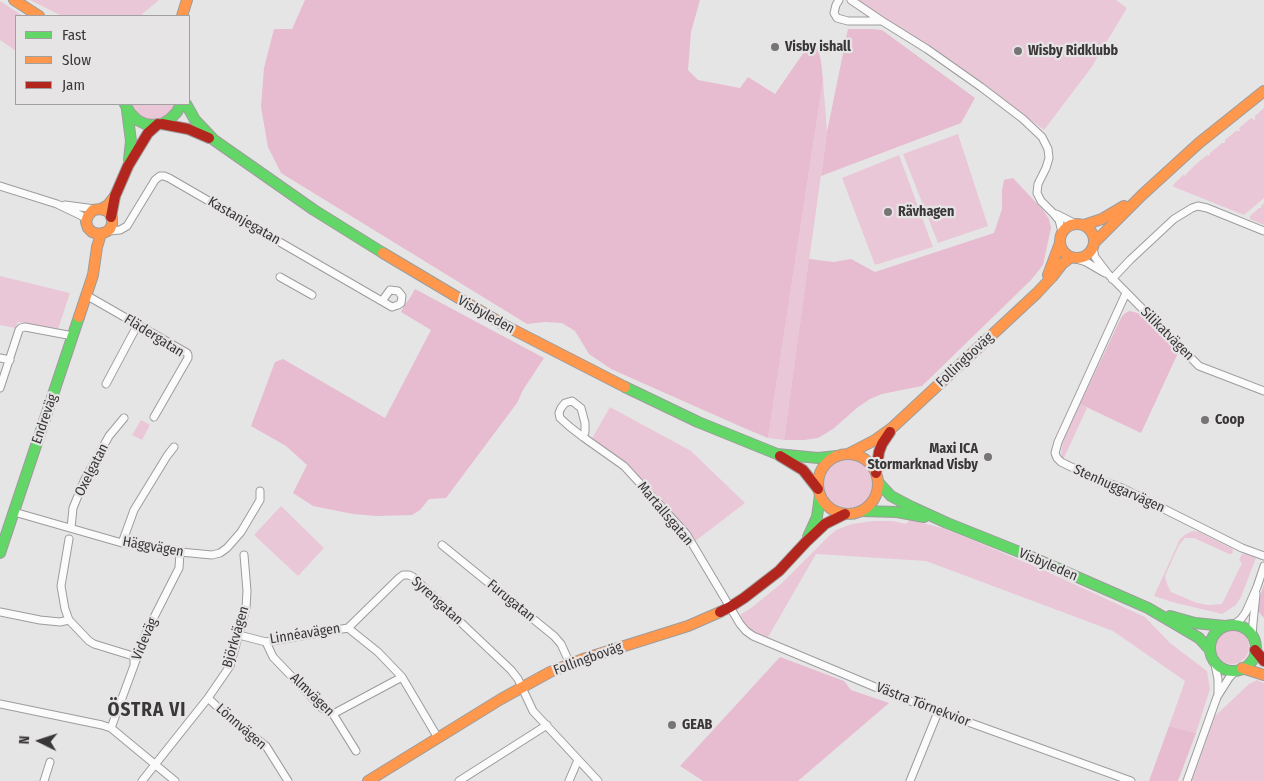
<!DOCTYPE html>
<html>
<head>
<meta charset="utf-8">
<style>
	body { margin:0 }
	#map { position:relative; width:1264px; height:781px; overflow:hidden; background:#e6e5e5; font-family:"Fira Sans Condensed",sans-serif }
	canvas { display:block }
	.legend { position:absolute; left:15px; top:15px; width:175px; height:90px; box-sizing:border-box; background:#e7e4e5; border:1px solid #a19fa0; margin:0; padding:6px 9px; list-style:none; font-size:15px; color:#393738 }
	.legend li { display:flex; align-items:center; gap:10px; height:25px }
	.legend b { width:25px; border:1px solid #a19fa0 }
	.north { position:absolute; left:15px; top:716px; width:50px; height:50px; -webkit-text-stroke:4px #e7e4e5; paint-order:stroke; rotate:274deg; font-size:14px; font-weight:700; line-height:20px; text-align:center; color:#393738 }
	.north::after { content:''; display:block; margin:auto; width:18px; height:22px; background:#393738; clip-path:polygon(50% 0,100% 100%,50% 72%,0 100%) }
</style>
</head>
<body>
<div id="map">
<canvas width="1264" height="781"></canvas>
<ul class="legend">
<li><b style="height:6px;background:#63d668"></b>Fast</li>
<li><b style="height:6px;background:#ff974d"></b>Slow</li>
<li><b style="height:6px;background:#b3261e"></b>Jam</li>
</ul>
<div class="north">N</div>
</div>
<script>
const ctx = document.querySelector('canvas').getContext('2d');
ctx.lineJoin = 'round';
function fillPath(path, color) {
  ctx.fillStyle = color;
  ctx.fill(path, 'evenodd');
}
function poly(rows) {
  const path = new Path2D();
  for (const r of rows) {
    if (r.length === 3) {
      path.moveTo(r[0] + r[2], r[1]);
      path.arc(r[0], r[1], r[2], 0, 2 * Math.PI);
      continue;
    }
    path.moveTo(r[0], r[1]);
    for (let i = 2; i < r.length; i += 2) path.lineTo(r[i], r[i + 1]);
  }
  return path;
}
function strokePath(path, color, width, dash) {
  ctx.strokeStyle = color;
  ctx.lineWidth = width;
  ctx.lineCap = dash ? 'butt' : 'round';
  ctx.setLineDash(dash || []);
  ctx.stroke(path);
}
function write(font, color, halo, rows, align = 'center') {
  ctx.font = font + ' "Fira Sans Condensed",sans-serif';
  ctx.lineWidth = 4.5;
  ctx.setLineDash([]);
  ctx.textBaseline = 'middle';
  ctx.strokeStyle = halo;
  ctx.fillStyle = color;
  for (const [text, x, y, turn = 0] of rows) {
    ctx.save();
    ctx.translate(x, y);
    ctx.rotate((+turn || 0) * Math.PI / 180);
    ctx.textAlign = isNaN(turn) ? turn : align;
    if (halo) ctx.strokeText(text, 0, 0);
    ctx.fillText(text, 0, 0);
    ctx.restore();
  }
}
fillPath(poly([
	[30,0,159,0,140,16,62,16],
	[858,0,1116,0,1127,8,1091,68,1044,130,960,68],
	[0,1,23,16,16,16,16,51,0,40],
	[823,80,827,132,784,440,768,438],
	[128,104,177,104,171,114,157,121,142,119],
	[1264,108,1264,198,1244,215,1174,187,1173,185,1183,175,1186,176,1186,174,1195,165,1207,155,1210,156,1210,153,1222,143,1225,143,1225,140,1236,131,1240,131,1239,128,1251,118,1255,120,1255,116],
	[958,134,988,226,938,243,903,154],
	[899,155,933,247,875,265,842,178],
	[1264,203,1264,225,1250,219,1250,216,1259,208,1261,208,1261,206],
	[0,276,70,293,58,329,18,322,15,328,0,325],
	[1080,404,1087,408,1063,460,1062,459,1061,453,1063,442,1066,432],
	[610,407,691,451,745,503,694,542,624,463,591,440],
	[141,420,150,425,142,440,132,435],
	[848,484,26],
	[281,506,324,548,298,576,254,535],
	[910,520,942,528,970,539,1048,572,1145,617,1170,643,1207,671,1210,689,1196,733,1169,726,1185,681,1113,631,926,561,816,554,767,639,757,635,746,628,742,622,740,617,741,614,751,608,782,583,829,536,836,530,852,524,873,521,893,521,906,524],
	[1193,531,1199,532,1231,548,1233,550,1232,554,1229,554,1194,538,1185,538,1179,545,1165,576,1167,584,1171,592,1183,597,1197,603,1208,605,1222,604,1242,563,1239,560,1242,554,1245,554,1256,558,1241,597,1236,605,1222,614,1172,602,1154,596,1180,539,1186,534],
	[1232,647,17],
	[1257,680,1264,683,1264,781,1192,781,1215,716,1249,684]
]), '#eac7d7');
fillPath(poly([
	[305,0,700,0,691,32,688,70,698,80,740,88,748,77,775,94,811,42,816,41,821,61,823,80,768,438,744,428,611,369,589,354,575,331,562,323,545,322,527,324,281,173,268,147,261,107,264,68,274,29,292,29],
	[848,29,871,29,882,30,886,33,975,98,961,123,821,176,827,132],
	[1013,178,1043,210,1049,219,1051,228,1043,265,1031,280,922,386,882,394,870,399,858,407,833,429,818,438,804,440,784,440,809,259,834,262,851,259,875,272,994,233,1002,209,1002,190,1004,180],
	[415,289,544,358,523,390,517,403,446,498,429,499,420,510,412,515,377,516,353,514,313,506,293,493,307,465,286,446,251,426,275,362,283,359,385,418,431,330,401,312,405,304,410,298],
	[1129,311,1134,312,1140,314,1178,353,1141,433,1080,404,1121,318,1124,314],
	[1264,584,1264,618,1258,611,1261,593],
	[780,657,844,681,851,690,889,703,798,781,703,781,680,766],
	[1169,726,1196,733,1178,781,1149,781]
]), '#e7bbd0');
const street = poly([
	[839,0,836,5,834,13,837,18,848,21,882,21],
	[851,0,882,21,927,49,981,87,1023,119,1042,137,1048,149,1049,158,1046,168,1038,184,1037,193,1041,201,1053,213,1059,220,1062,232],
	[0,186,57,204,82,216,86,220],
	[65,205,95,209],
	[1056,214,1076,224],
	[109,231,120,230,127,226,155,180,160,176,164,176,169,178,392,307,398,305,401,303,402,296,398,291,390,290,382,301],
	[1093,248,1095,257,1108,274,1199,366,1264,391],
	[1076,259,1086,262,1105,273],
	[280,277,312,295],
	[1112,279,1130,260,1174,219,1192,208,1198,206,1207,208,1264,231],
	[1126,293,1058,442,1055,453,1057,458,1061,462,1094,478,1122,488,1242,548,1264,556],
	[86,295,187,353,188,355,188,358,154,417],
	[0,358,10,360],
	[106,384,138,324],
	[0,388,19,330,21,328,25,327,73,336],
	[583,437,585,432,585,423,581,408,572,401,565,403,561,408,559,413,560,418,570,427,583,437,624,466,681,528,687,535,740,624,746,631,753,636,899,697,1131,781],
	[14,512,122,543,180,552,212,555,220,553,227,548,241,532,260,500,260,491],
	[71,528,73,508,84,481,109,436,124,418],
	[69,539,61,586,65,609,69,620,89,641,94,644,133,656,134,658,134,663],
	[122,543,134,510,167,456,174,447],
	[442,545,554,636,561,644,570,664],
	[0,612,40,620,60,622,69,620],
	[1234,625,1241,619,1246,612,1257,587,1264,566],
	[348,628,399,578,403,575,409,575,413,577,511,670,518,679,533,711,598,781],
	[239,635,266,642,348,628,378,652,402,677,438,738],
	[1252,637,1253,623,1256,594],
	[266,642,273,657,322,708,333,714,356,751],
	[1214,660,1218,679,1218,695],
	[208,698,226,715,266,746,288,781],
	[0,704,102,725,111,728,175,781],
	[333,714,402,677],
	[111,728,146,633,179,568,180,552],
	[44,781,50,762],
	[142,781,208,698,230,666,246,608,247,591,244,555],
	[459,781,547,725],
	[569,781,578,760],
	[910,781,938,712],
	[1187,781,1217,697,1229,678,1236,670]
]);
const fast = poly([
	[125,104,130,113,137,120,145,124,152,125,162,124,170,119,177,112,181,104],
	[186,104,195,120,214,140,314,210,383,253],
	[127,110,131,141,129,160],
	[625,387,698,422,777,454,818,458,837,456],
	[878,482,891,496,912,507,947,523,1027,555,1148,608,1199,638,1210,650],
	[861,511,897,512,924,517],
	[808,537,817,517,820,495],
	[0,553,79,317],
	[1170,616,1195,623,1225,626],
	[1233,648,23]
]);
const slow = poly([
	[14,0,39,16],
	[182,16,187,0],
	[101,209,107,211,110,214,112,218,112,224,110,229,106,232,98,234,92,232,88,228,86,222,88,216,93,210,101,209,108,205,115,196],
	[1077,241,17],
	[1084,225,1102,219,1124,206],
	[1095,242,1142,195,1199,143,1264,91],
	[383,253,504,325,625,387],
	[1048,275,1060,243],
	[79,317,93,275,97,247,101,234],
	[848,454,875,440,893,427,1037,293,1052,277,1062,264,1071,257],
	[848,484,30],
	[1242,668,1264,675],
	[368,781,501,699,550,672,583,659,688,626,720,612]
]);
const jam = poly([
	[162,124,188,129,209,138],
	[111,217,115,196,128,166,148,133,158,124],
	[780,456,803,470,818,489],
	[876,473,879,452,882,444,890,432],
	[720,612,730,607,744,598,779,571,806,542,825,524,845,514],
	[1255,650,1264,661]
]);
strokePath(street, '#9d9c9c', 9);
strokePath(fast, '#9d9c9c', 12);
strokePath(slow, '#9d9c9c', 12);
strokePath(jam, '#9d9c9c', 12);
strokePath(street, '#fbfbfb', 7);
strokePath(fast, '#63d668', 10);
strokePath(slow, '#ff974d', 10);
strokePath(jam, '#b3261e', 10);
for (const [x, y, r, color] of [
	[775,47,5,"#767475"],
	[1018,51,5,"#767475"],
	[888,212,5,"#767475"],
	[1205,420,5,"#767475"],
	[988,457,5,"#767475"],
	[672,725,5,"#767475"]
]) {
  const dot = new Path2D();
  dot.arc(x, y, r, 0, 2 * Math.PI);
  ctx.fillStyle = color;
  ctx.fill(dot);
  strokePath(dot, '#e7e4e5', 2);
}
write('bold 14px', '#393738', '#e7e4e5', [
	["Visby ishall",785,47],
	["Wisby Ridklubb",1028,51],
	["Rävhagen",898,212],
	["Coop",1215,420],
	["Maxi ICA",978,449,"right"],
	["Stormarknad Visby",978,465,"right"],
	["GEAB",682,725]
], 'left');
write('14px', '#393738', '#e7e4e5', [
	["Kastanjegatan",244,221,30],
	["Visbyleden",486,315,29],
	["Silikatvägen",1167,334,45],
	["Flädergatan",154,336,32],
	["Follingboväg",965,360,-43],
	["Endreväg",45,419,-71],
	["Oxelgatan",92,470,-63],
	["Stenhuggarvägen",1119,489,24],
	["Martallsgatan",665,514,50],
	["Häggvägen",153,547,10],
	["Visbyleden",1048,565,23],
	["Syrengatan",437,601,42],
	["Furugatan",511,601,39],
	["Linnéavägen",305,634,-9],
	["Björkvägen",236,637,-74],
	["Videväg",145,639,-67],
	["Follingboväg",588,659,-20],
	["Almvägen",312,695,44],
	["Västra Törnekvior",923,705,21],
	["Lönnvägen",241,727,41]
]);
ctx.letterSpacing = '1px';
write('bold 19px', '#393738', '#e7e4e5', [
	["ÖSTRA VI",147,711]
]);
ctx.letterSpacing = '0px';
</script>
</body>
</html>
